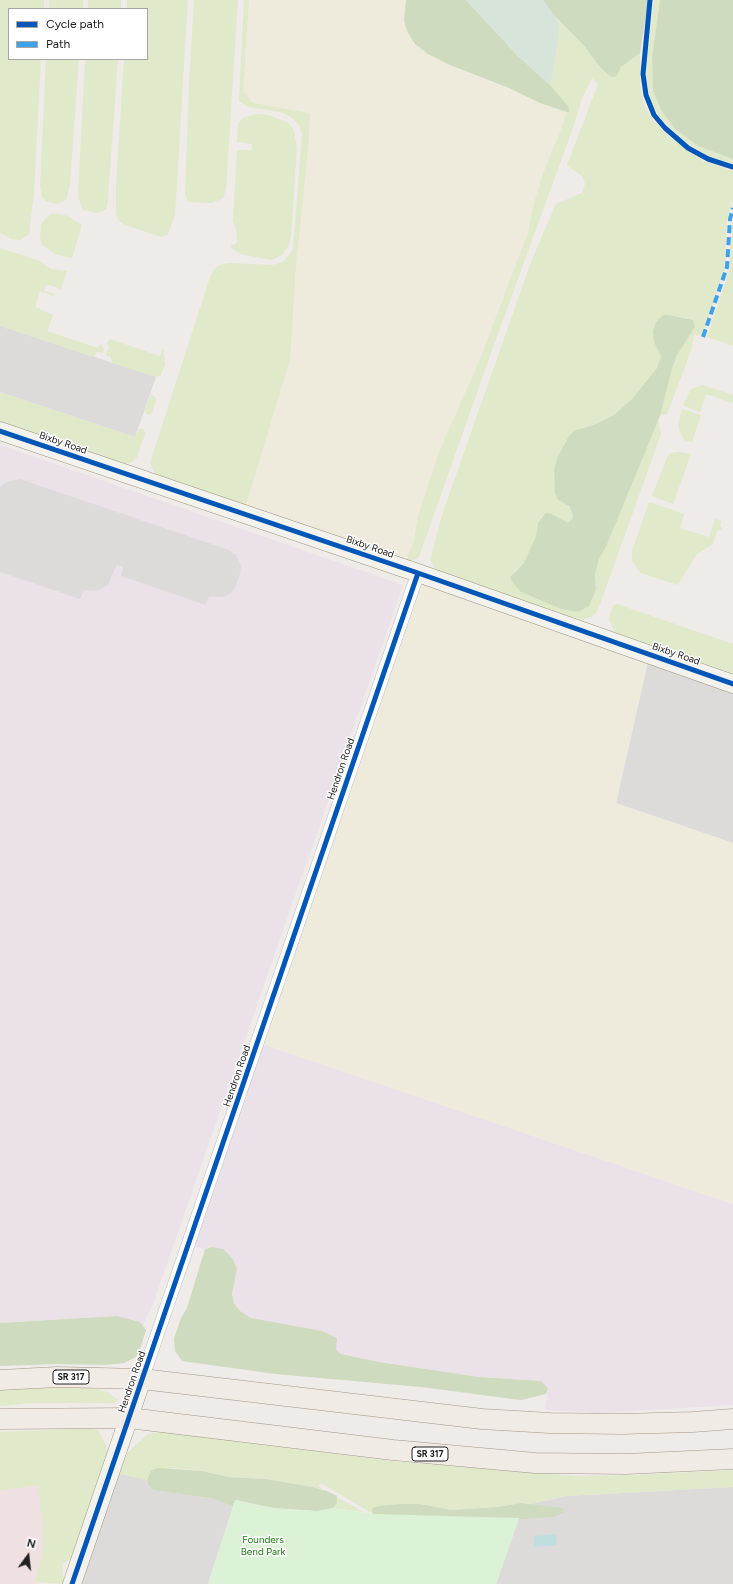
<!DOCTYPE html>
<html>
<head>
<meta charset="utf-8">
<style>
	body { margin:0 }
	#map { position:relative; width:733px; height:1584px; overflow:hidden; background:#eeebe9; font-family:Figtree,sans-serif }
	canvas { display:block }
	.legend { position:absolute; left:8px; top:8px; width:140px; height:52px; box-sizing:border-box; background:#fff; border:1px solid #a6a6a6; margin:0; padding:5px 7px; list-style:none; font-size:12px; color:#202020 }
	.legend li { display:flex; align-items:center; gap:8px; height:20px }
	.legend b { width:20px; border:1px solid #a6a6a6 }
	.north { position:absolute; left:8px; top:1536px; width:40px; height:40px; -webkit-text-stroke:3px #fff; paint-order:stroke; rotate:15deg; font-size:11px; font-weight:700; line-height:16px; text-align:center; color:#202020 }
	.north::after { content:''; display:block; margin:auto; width:14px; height:18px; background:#202020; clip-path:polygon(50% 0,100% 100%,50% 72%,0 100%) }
</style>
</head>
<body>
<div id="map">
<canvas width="733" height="1584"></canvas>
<ul class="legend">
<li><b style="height:5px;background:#0057b8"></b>Cycle path</li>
<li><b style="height:5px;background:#3da2ea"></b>Path</li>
</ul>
<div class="north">N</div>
</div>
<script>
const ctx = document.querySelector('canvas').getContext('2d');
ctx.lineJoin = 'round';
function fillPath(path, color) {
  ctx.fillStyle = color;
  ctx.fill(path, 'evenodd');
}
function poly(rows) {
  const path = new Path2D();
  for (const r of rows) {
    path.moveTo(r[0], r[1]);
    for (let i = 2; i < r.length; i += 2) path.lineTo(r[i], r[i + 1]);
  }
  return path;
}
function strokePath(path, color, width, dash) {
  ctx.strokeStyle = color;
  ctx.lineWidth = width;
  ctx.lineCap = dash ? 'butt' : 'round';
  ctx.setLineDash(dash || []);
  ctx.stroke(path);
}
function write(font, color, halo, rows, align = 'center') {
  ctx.font = font + ' Figtree,sans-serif';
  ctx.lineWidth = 3;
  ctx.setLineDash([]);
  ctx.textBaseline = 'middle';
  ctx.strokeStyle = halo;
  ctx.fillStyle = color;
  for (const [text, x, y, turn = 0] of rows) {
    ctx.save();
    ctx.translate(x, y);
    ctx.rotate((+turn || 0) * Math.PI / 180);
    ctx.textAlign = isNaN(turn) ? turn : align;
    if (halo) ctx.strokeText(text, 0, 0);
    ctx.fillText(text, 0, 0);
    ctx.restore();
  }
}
fillPath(poly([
	[648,661,733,691,733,843,616,803],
	[119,1474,143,1478,147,1480,148,1485,153,1490,215,1499,233,1507,208,1584,82,1584],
	[733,1487,733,1584,496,1584,519,1518,526,1505,566,1496]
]), '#dddbda');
fillPath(poly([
	[38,1486,44,1527,43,1551,38,1570,37,1570,35,1582,40,1584,0,1584,0,1490]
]), '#efe0e1');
fillPath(poly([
	[0,445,403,585,153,1304,143,1325,117,1316,0,1323],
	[262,1044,733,1204,733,1405,599,1413,545,1410,548,1388,541,1381,479,1377,379,1362,340,1354,279,1323,251,1318,240,1311,234,1303,232,1294,237,1269,212,1247,205,1249,194,1246]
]), '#ebe1e9');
fillPath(poly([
	[0,326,156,377,135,437,0,392],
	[20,479,229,550,236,555,241,565,240,574,235,587,231,593,223,597,209,597,206,605,121,576,123,567,118,565,116,566,108,585,97,591,84,590,80,599,0,572,0,487,6,482]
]), '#dcdbda');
fillPath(poly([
	[249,0,406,0,404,20,415,44,428,54,450,65,567,112,560,132,542,173,534,203,528,232,481,357,439,452,417,519,414,541,406,560,245,508,290,360,296,266,309,140,310,113,253,103,243,91],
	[422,581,648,661,616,803,733,843,733,1204,262,1044]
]), '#eeebdd');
fillPath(poly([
	[0,0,44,0,44,9,9,9,9,59,41,59,34,192,30,226,29,234,20,240,12,239,0,233],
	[49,0,83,0,83,9,49,9],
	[88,0,121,0,121,9,88,9],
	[127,0,188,0,175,215,168,234,161,237,123,224,118,220,116,214,116,186,124,59,147,59,147,9,127,9],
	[194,0,238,0,226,189,223,198,212,203,188,202,185,195,189,83],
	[244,0,249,0,243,91,253,103,310,113,309,140,296,266,290,360,245,508,156,475,150,463,210,277,214,269,220,265,228,263,272,265,283,262,293,250,302,134,299,125,291,117,281,112,248,107,239,101],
	[654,0,660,0,652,58,653,91,661,110,675,129,698,146,733,159,733,164,708,156,681,138,658,115,651,101,646,79,646,68],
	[559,21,586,48,599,66,616,77,621,67,640,52,640,88,644,105,652,118,666,134,685,149,703,161,733,171,733,201,727,219,725,267,703,336,694,335,691,351,667,414,660,415,672,369,677,355,695,327,693,320,669,315,658,350,661,356,657,368,632,399,614,415,596,424,581,428,569,436,557,458,554,470,555,493,558,500,568,506,572,512,573,518,568,524,552,514,538,523,536,536,524,563,513,572,521,592,533,596,596,589,595,574,599,559,606,547,658,420,661,434,599,607,596,613,591,617,578,621,437,571,430,560,443,512,531,262,556,204,582,193,585,184,583,177,567,165,598,84,592,78,581,101,574,125,491,353,419,557,412,561,406,560,414,541,417,519,439,452,481,357,528,232,534,203,543,173,560,132,567,112,570,112,550,85,558,42],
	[46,59,79,59,70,184,66,200,58,204,46,201,42,197,40,187],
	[85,59,118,59,108,199,106,209,98,213,83,210,78,197],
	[257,114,269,115,289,123,294,131,297,148,291,236,288,247,282,255,272,260,241,254,232,249,231,245,236,244,237,240,236,228,233,221,237,150,252,150,252,144,237,142,238,124,243,118],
	[50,214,59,214,68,216,82,225,72,258,55,254,42,245,40,239,41,224],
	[733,215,733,346,707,337,729,272],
	[0,248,40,261,51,269,67,271,61,289,46,284,44,291,55,294,54,296,40,291,35,307,53,315,47,331,98,348,99,344,102,345,104,349,103,353,97,352,94,357,0,326],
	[110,339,160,356,163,348,165,365,160,376,156,377,112,363,111,357,106,355,109,347,107,343],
	[702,385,733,395,733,403,706,394,700,412,683,405,691,389],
	[0,392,135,437,139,429,144,429,145,434,137,457,130,463,120,463,0,423],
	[151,395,154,396,156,399,152,413,148,415,144,411],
	[682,409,701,415,692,442,684,440,679,430,678,423],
	[679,452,691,454,673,504,652,496,667,457,670,453],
	[649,502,682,513,684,514,680,528,709,537,715,519,721,521,720,525,722,529,717,531,715,537,713,537,715,538,713,544,696,555,678,585,641,573,632,561,632,551],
	[617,604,733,644,733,677,618,635,614,631,609,619,613,605],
	[18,1386,88,1387,107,1392,118,1400,115,1403,33,1403,0,1406,0,1388],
	[90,1428,99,1431,106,1445,107,1453,105,1464,74,1557,62,1564,64,1584,35,1582,37,1570,38,1570,43,1551,43,1527,38,1486,0,1490,0,1432],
	[163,1432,391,1461,574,1476,636,1475,733,1470,733,1487,566,1496,530,1504,521,1503,498,1507,452,1510,420,1504,401,1504,378,1506,372,1511,373,1514,321,1483,318,1485,322,1490,265,1479,228,1477,202,1471,175,1468,151,1471,147,1480,119,1474,128,1452,148,1434],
	[337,1497,360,1510,364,1512,333,1508,337,1503]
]), '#e0e9c9');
fillPath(poly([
	[406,0,466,0,518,56,550,85,568,106,570,112,567,112,540,103,509,88,450,65,428,54,415,44,407,31,404,20],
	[543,0,648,0,640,53,621,67,616,77,610,76,599,66,586,48,551,12],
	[660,0,733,0,733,159,698,146,675,129,661,110,653,91,652,58],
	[663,315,669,315,693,320,695,327,677,355,672,369,660,416,606,547,599,559,595,574,596,589,589,606,578,612,561,609,521,592,513,583,510,577,524,563,536,536,538,523,546,513,552,514,568,523,573,518,572,512,569,506,558,500,555,493,554,470,557,458,569,436,574,431,596,424,614,415,632,399,657,368,661,356,654,342,653,331,656,322],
	[212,1247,223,1249,232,1258,237,1269,232,1294,234,1303,240,1311,251,1318,322,1331,337,1338,336,1350,341,1354,379,1362,479,1377,541,1381,548,1388,546,1394,521,1400,421,1387,275,1374,182,1361,175,1351,174,1338,181,1318,187,1308,205,1249],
	[117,1316,140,1322,146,1330,139,1352,136,1357,124,1363,105,1365,57,1364,0,1366,0,1323],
	[158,1468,202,1471,228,1477,265,1479,312,1487,327,1491,337,1496,337,1503,333,1508,318,1511,273,1508,236,1500,233,1507,215,1499,153,1490,148,1485,147,1480,151,1471],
	[521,1503,563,1508,564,1512,554,1517,506,1520,373,1514,372,1511,373,1508,378,1506,401,1504,420,1504,452,1510,498,1507]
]), '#cedbbf');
fillPath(poly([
	[466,0,543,0,551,12,559,21,558,42,550,85,518,56]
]), '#d7e4da');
fillPath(poly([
	[235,1500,260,1506,288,1510,318,1511,333,1508,373,1514,519,1518,496,1584,208,1584]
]), '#dbf2d6');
fillPath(poly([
	[556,1534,557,1545,534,1547,534,1536]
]), '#bedee0');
const street = poly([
	[142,1379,418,573]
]);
const secondary = poly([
	[0,431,418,573,733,684],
	[72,1584,142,1379]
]);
const primary = poly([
	[0,1380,57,1377,142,1379,482,1419,550,1423,621,1424,693,1422,733,1419],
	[0,1419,129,1418,393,1450,535,1463,626,1464,733,1459]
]);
strokePath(street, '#c4c2c1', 14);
strokePath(secondary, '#989581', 19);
strokePath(primary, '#a49586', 21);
strokePath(street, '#fcfcfc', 13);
strokePath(secondary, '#f4f2ec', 18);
strokePath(primary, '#f1ebe6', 20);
strokePath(poly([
	[703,337,727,267,730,219,733,208]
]), '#3da2ea', 4, [8, 4]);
strokePath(poly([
	[650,0,643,74,646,95,654,115,665,128,688,148,708,159,733,167],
	[0,431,418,573,733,684],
	[72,1584,418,573]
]), '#0057b8', 5);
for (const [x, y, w] of [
	[71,1377,36],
	[430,1454,36]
]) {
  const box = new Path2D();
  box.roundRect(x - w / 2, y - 7, w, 14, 3);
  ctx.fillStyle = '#fff';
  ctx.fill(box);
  strokePath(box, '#202020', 1);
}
write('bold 9px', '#202020', null, [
	["SR 317",71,1377],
	["SR 317",430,1454]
]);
write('10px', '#202020', '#fff', [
	["Bixby Road",63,443,19],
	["Bixby Road",370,547,19],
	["Bixby Road",676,654,19],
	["Hendron Road",341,769,-71],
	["Hendron Road",237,1076,-71],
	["Hendron Road",132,1382,-71]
]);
write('10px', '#1a7c10', '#fff', [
	["Founders",263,1540],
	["Bend Park",263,1552]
]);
</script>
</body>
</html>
